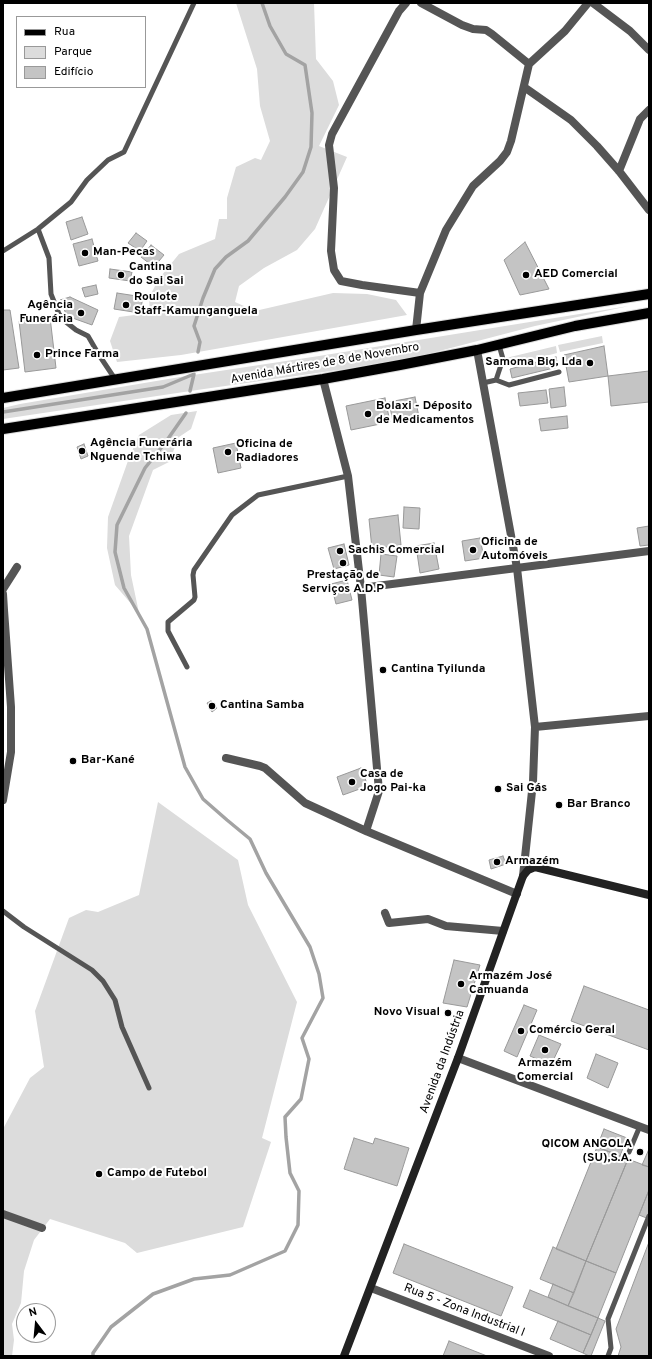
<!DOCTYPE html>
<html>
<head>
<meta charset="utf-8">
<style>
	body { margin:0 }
	#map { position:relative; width:652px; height:1359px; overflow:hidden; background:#fff; font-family:Overpass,sans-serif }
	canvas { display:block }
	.frame { position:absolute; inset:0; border:4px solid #000; pointer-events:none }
	.legend { position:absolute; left:16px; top:16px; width:130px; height:72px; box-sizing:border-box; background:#fff; border:1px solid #999; margin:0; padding:5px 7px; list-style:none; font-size:12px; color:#000 }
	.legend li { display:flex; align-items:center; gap:8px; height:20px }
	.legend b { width:20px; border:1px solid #999 }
	.north { position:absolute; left:16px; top:1303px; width:40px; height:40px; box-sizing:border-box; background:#fff; border:1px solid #999; border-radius:50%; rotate:344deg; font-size:11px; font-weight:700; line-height:16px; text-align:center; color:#000 }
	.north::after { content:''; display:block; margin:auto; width:14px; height:18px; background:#000; clip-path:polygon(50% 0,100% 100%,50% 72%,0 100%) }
</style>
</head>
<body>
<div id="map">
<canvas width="652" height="1359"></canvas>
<div class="frame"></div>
<ul class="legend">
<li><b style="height:5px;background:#000"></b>Rua</li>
<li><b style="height:11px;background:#dcdcdc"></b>Parque</li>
<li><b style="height:11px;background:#c4c4c4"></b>Edifício</li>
</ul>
<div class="north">N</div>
</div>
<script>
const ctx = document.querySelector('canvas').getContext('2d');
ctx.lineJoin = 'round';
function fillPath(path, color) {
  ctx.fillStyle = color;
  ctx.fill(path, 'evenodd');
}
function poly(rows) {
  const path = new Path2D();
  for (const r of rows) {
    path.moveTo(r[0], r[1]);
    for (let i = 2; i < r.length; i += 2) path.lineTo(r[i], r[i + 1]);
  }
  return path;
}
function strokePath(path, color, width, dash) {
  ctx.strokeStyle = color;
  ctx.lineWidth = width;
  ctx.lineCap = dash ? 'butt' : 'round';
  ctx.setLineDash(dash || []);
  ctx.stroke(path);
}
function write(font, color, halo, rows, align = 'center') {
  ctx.font = font + ' Overpass,sans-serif';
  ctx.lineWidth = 4;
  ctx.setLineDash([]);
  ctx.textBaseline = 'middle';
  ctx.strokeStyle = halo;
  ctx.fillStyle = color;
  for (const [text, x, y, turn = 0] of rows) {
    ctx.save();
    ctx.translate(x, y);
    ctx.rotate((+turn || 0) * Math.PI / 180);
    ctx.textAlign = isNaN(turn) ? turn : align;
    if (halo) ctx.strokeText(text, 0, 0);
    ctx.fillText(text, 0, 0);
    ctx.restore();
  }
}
fillPath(poly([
	[236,3,314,3,316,59,333,81,339,105,319,146,347,157,315,229,297,250,264,268,239,286,235,302,255,311,333,293,367,294,396,300,407,315,221,348,181,355,117,362,110,341,119,317,150,313,149,298,158,280,179,254,215,239,219,219,227,219,227,198,236,167,255,158,261,160,270,141,260,106,257,69],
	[629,306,535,326,424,355,345,369,204,389,3,419,3,408,20,404,180,377,319,356],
	[602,336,603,343,560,352,558,345],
	[556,346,557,353,508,366,506,358],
	[197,411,191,429,179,437,169,462,153,470,129,536,131,575,139,613,115,585,107,548,108,517,129,458,139,435,171,415],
	[158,802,238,860,248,905,297,1002,262,1138,271,1142,243,1227,137,1253,125,1243,50,1219,34,1240,24,1271,21,1303,12,1324,14,1340,12,1356,3,1356,3,1129,30,1078,44,1067,35,1011,69,918,86,910,98,912,139,895]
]), '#dcdcdc');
strokePath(poly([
	[198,352,200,342,194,326,203,298,215,269,226,257,248,241,285,197,303,172,311,147,312,113,305,65,286,54,270,26,262,3],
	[190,391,194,374],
	[3,412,163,387,194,374],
	[93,1356,93,1353,111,1327,153,1294,194,1279,230,1275,285,1251,298,1225,299,1191,290,1173,286,1137,285,1117,301,1099,309,1059,302,1038,323,998,319,974,310,947,266,873,250,839,227,820,203,799,185,767,147,629,124,588,115,552,117,525,145,468,165,443,186,413]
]), '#a3a3a3', 3.5);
const building = poly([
	[82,217,88,234,71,240,66,222,82,217],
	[136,233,147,241,140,251,128,243,136,233],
	[92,239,98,261,79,266,73,244,92,239],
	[525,242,549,289,520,295,504,260,525,242],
	[151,245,164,255,154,267,141,257,151,245],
	[110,269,132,272,130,281,109,278,110,269],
	[96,285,98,294,85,297,82,288,96,285],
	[117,293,143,297,140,313,114,309,117,293],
	[70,297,98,310,92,325,67,316,60,300,70,297],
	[3,310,10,310,19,368,3,370,3,310],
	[50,317,56,368,25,372,19,321,50,317],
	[604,346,608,376,569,382,564,355,604,346],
	[556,357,558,367,512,378,510,369,556,357],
	[649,371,649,402,611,406,608,376,649,371],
	[564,387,566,406,551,408,549,389,564,387],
	[546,390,548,403,520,406,518,393,546,390],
	[415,397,419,417,393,422,389,402,415,397],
	[385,398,390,422,351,430,346,406,385,398],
	[567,416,568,428,541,431,539,419,567,416],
	[236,443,241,468,218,473,213,448,236,443],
	[84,444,88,456,81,459,77,447,84,444],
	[404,507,420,508,419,529,403,528,404,507],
	[398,515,401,545,372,549,369,519,398,515],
	[649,526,649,545,640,546,637,528,649,526],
	[480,538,484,558,465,561,462,541,480,538],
	[434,543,439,569,420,573,416,546,434,543],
	[344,544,349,565,334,569,328,548,344,544],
	[381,554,397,556,394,577,379,575,381,554],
	[347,580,352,600,336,604,331,584,347,580],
	[211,701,217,708,212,712,207,703,211,701],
	[361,768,368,786,343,795,337,777,361,768],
	[503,856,506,864,491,869,489,860,503,856],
	[454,960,480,965,467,1007,443,1003,454,960],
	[584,986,649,1010,649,1050,571,1021,584,986],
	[524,1005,537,1010,517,1057,504,1051,524,1005],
	[539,1035,561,1044,551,1065,530,1056,539,1035],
	[596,1054,618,1063,608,1088,587,1078,596,1054],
	[604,1129,627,1138,620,1156,597,1147,604,1129],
	[354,1138,373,1144,375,1138,409,1148,397,1186,344,1169,354,1138],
	[597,1147,628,1159,586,1261,556,1249,597,1147],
	[649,1149,649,1167,642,1165,649,1149],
	[628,1159,649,1167,649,1190,616,1273,586,1261,628,1159],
	[649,1190,649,1219,639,1215,649,1190],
	[649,1242,649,1356,618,1356,621,1347,616,1329,649,1242],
	[404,1244,513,1287,501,1316,393,1273,404,1244],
	[553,1247,586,1261,574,1293,540,1279,553,1247],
	[586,1261,616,1273,598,1318,568,1306,586,1261],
	[553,1284,574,1293,568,1306,548,1297,553,1284],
	[530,1290,598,1318,591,1335,523,1307,530,1290],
	[598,1318,605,1321,591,1356,589,1356,583,1353,598,1318],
	[558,1321,591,1335,583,1353,550,1339,558,1321],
	[449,1341,487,1356,443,1356,449,1341]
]);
fillPath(building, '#c4c4c4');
strokePath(building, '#999', 1);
const primary = poly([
	[3,398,416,330,649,294],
	[3,429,323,379,400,365,477,350,575,326,649,313]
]);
strokePath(primary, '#dbdbdb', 12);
strokePath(poly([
	[38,229,49,258,51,294,59,314,66,322,76,330,88,336,99,355,115,379],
	[3,251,38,229,71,202,87,180,108,160,124,152,194,3],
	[499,345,503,359,496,380,509,385,559,372],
	[483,383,496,380],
	[187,667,168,631,168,622,194,600,195,597,193,575,194,570,232,515,258,495,348,476],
	[3,911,24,927,92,970,103,981,115,1000,122,1027,149,1088],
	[629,1152,640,1126],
	[608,1356,611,1348,608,1319,649,1216]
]), '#555', 5);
strokePath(poly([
	[406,3,399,11,332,134,329,145,334,188,331,251,334,270,341,281,362,285,420,293],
	[421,3,462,25,473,29,486,30,492,34,529,64],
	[593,3,630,31,649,50],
	[524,87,571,120,597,146,619,171,649,210],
	[619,171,640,119,649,110],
	[416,330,420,293,446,230,473,186,500,161,507,152,511,141,529,64,565,31,588,3],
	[477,350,517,568,535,727,533,782,523,876],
	[323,379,348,476,361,588,379,791,366,831,517,894],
	[361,588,649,551],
	[3,589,17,567],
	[3,594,4,610,3,610],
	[535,727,649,716],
	[226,758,260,766,265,768,305,803,366,831],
	[3,800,11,752,11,707,4,610],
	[385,913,389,923,428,919,446,926,503,931],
	[458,1058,649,1130],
	[3,1214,42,1228],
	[371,1288,549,1356]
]), '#555', 8);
strokePath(poly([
	[344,1356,458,1058,523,876,528,870,535,867,649,895]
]), '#222', 8);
strokePath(primary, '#000', 10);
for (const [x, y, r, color] of [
	[85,253,4,"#000"],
	[121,275,4,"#000"],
	[526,275,4,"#000"],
	[126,305,4,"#000"],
	[81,313,4,"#000"],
	[37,355,4,"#000"],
	[590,363,4,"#000"],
	[368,414,4,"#000"],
	[82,451,4,"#000"],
	[228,452,4,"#000"],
	[473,550,4,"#000"],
	[340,551,4,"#000"],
	[343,563,4,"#000"],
	[383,670,4,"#000"],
	[212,706,4,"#000"],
	[73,761,4,"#000"],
	[352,782,4,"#000"],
	[498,789,4,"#000"],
	[559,805,4,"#000"],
	[497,862,4,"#000"],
	[461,984,4,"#000"],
	[448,1013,4,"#000"],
	[521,1031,4,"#000"],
	[545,1050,4,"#000"],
	[640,1152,4,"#000"],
	[99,1174,4,"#000"]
]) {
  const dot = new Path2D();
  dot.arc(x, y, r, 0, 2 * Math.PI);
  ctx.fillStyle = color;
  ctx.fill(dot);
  strokePath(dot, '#fff', 1.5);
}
write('bold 12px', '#000', '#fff', [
	["Man-Pecas",93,253],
	["Cantina",129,268],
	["do Sai Sai",129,282],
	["AED Comercial",534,275],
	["Roulote",134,298],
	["Staff-Kamunganguela",134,312],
	["Agência",73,306,"right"],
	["Funerária",73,320,"right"],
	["Prince Farma",45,355],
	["Samoma Big, Lda",582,363,"right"],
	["Bolaxi - Déposito",376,407],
	["de Medicamentos",376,421],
	["Agência Funerária",90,444],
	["Nguende Tchiwa",90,458],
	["Oficina de",236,445],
	["Radiadores",236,459],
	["Oficina de",481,543],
	["Automóveis",481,557],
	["Sachis Comercial",348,551],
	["Prestação de",343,576,"center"],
	["Serviços A.D.P",343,590,"center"],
	["Cantina Tyilunda",391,670],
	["Cantina Samba",220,706],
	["Bar-Kané",81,761],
	["Casa de",360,775],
	["Jogo Pai-ka",360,789],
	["Sai Gás",506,789],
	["Bar Branco",567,805],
	["Armazém",505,862],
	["Armazém José",469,977],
	["Camuanda",469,991],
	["Novo Visual",440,1013,"right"],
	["Comércio Geral",529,1031],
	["Armazém",545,1064,"center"],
	["Comercial",545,1078,"center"],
	["QICOM ANGOLA",632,1145,"right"],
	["(SU),S.A.",632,1159,"right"],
	["Campo de Futebol",107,1174]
], 'left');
write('12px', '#000', '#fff', [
	["Avenida Mártires de 8 de Novembro",325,364,-10],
	["Avenida da Indústria",443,1062,-70],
	["Rua 5 - Zona Industrial I",464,1311,21]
]);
</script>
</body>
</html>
